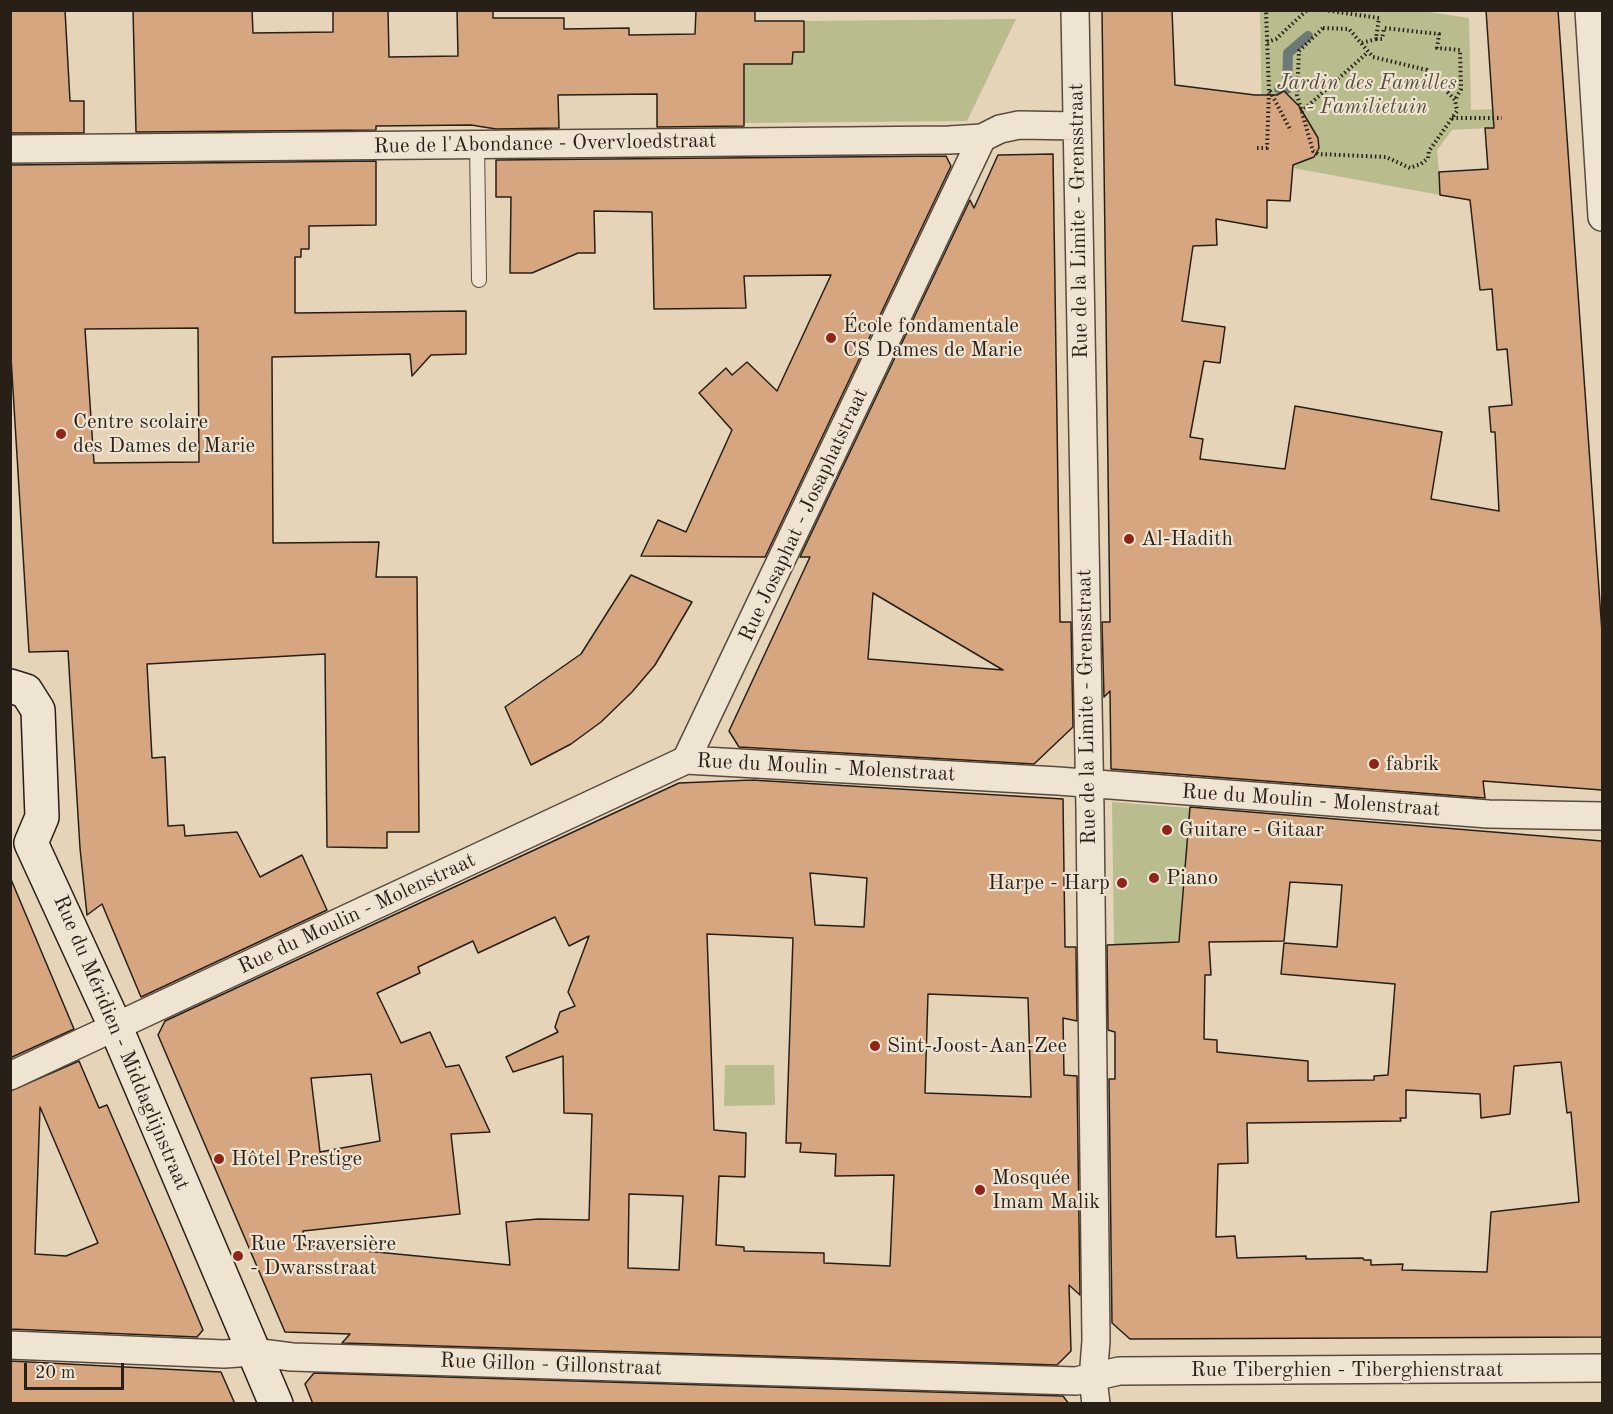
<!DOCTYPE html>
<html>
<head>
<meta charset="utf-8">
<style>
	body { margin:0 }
	#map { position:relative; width:1613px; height:1414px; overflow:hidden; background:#e6d4b8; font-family:"Old Standard TT",serif }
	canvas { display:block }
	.frame { position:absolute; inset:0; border:12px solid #281f17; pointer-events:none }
	.scale { position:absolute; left:24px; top:1363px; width:100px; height:27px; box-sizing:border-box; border:3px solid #281f17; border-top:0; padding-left:8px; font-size:18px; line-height:21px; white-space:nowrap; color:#281f17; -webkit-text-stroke:4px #efe3d1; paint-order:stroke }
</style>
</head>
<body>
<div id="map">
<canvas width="1613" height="1414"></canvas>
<div class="frame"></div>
<div class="scale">20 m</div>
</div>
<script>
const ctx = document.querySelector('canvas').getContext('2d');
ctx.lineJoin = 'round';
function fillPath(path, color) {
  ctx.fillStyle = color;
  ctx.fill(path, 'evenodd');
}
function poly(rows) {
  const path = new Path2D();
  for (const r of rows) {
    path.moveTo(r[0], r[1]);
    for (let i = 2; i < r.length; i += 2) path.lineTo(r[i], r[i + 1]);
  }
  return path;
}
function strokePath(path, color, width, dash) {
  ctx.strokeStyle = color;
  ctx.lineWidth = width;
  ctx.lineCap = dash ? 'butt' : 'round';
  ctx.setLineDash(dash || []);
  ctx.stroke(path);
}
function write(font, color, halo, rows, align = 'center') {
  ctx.font = font + ' "Old Standard TT",serif';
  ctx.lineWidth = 4.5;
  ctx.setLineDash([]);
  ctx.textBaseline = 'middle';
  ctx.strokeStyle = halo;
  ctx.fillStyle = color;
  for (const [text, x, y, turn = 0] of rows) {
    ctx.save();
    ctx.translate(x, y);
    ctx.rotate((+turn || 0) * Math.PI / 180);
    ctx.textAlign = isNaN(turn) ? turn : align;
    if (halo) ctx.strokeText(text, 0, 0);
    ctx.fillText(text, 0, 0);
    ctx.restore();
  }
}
fillPath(poly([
	[1416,10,1469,18,1471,110,1493,109,1503,127,1452,130,1437,150,1439,172,1472,170,1473,201,1271,164,1262,131,1260,11],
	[1016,19,967,121,744,123,744,85,727,64,792,63,793,52,804,52,804,21],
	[1112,802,1190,808,1179,942,1114,945],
	[725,1065,774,1065,775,1105,724,1106]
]), '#b9bc8c');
strokePath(poly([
	[1279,89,1287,89,1288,53,1308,36]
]), '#6b7a75', 10);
const building = poly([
	[10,10,65,10,70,101,84,101,84,133,10,133,10,10],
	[133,10,252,10,253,33,333,32,333,10,388,10,389,57,458,56,457,10,493,10,493,18,564,18,564,29,629,28,629,35,695,34,696,10,755,10,755,21,804,21,804,52,793,52,792,64,744,64,744,126,657,127,657,94,558,95,559,128,496,129,471,125,376,126,376,130,136,132,133,10],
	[1102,10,1172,10,1175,85,1255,95,1277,95,1284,91,1299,106,1318,138,1319,148,1314,157,1293,165,1290,201,1267,200,1267,228,1216,219,1217,245,1193,246,1182,321,1225,327,1220,363,1204,361,1190,437,1203,439,1200,459,1285,469,1295,406,1442,432,1431,499,1499,511,1495,432,1491,432,1489,407,1512,405,1507,349,1497,350,1492,289,1480,290,1470,200,1440,195,1439,172,1488,169,1485,128,1494,128,1486,10,1558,10,1602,632,1602,790,1483,781,1485,798,1111,769,1110,691,1104,697,1102,622,1110,622,1102,10],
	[1053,154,1060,622,1071,622,1073,727,1034,764,739,747,729,731,810,557,800,557,970,200,974,208,998,155,1053,154],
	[873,593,1003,670,868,659,873,593],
	[946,156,951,166,765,557,641,556,658,520,686,532,732,430,699,393,726,368,732,375,747,362,777,391,831,275,744,276,746,308,654,309,652,212,594,211,595,253,578,253,532,273,510,273,511,197,496,197,496,160,946,156],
	[376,161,376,225,309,226,309,249,301,249,301,257,295,257,295,313,466,311,466,354,431,355,412,376,410,354,272,357,273,543,379,542,376,577,417,577,419,832,387,832,387,848,327,847,325,654,147,664,152,758,165,757,168,826,184,825,185,836,237,832,260,877,302,855,327,910,141,997,102,904,87,915,80,848,68,651,29,652,10,341,10,165,376,161],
	[198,328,199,462,94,463,85,329,198,328],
	[631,575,692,602,655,665,632,692,601,722,571,744,531,765,505,707,581,654,631,575],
	[752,780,1063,799,1065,947,1076,947,1077,1021,1063,1018,1064,1075,1077,1076,1080,1295,1069,1285,1071,1351,1057,1365,342,1343,350,1334,285,1332,158,1035,165,1021,679,783,752,780],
	[810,873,867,878,864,927,815,925,810,873],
	[555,917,569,946,589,936,568,992,575,1006,560,1012,555,1027,558,1032,506,1057,513,1072,563,1056,564,1113,592,1114,589,1220,538,1219,506,1222,510,1265,304,1245,303,1231,460,1214,451,1134,490,1132,459,1065,446,1067,430,1032,401,1043,377,993,420,973,418,967,473,941,478,953,555,917],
	[707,934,793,938,786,1143,801,1143,800,1152,836,1154,835,1176,894,1175,890,1266,824,1263,824,1253,744,1251,744,1247,716,1245,719,1176,745,1177,746,1133,714,1130,707,934],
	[928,994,1028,998,1031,1097,925,1093,928,994],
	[371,1074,380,1141,320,1152,311,1078,371,1074],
	[629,1194,683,1196,679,1270,628,1268,629,1194],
	[1190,807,1602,841,1602,1337,1130,1339,1112,1323,1109,1079,1115,1079,1115,1032,1108,1030,1107,945,1179,942,1190,807],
	[1290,882,1342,885,1337,947,1284,943,1281,974,1395,984,1388,1075,1374,1076,1374,1080,1308,1081,1308,1061,1217,1052,1217,1040,1204,1039,1205,975,1211,975,1209,942,1284,941,1290,882],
	[1561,1062,1567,1113,1571,1112,1579,1202,1491,1212,1487,1272,1402,1270,1403,1264,1371,1265,1371,1260,1364,1260,1363,1258,1306,1259,1306,1256,1237,1258,1235,1236,1216,1237,1218,1164,1248,1163,1247,1123,1401,1121,1400,1118,1406,1118,1406,1090,1480,1094,1481,1118,1510,1114,1514,1066,1561,1062],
	[10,877,74,1029,10,1058,10,877],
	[79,1061,99,1108,107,1105,167,1244,203,1330,197,1337,10,1329,10,1091,79,1061],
	[40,1107,98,1243,66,1256,35,1254,40,1107],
	[10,1361,221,1372,235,1404,10,1404,10,1361],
	[314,1373,1063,1396,1069,1404,313,1404,305,1384,314,1373]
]);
fillPath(building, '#d6a680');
strokePath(building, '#281f17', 1.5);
const lane = poly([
	[477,144,479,280]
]);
const street = poly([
	[1075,10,1090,810,1096,1341,1093,1379,1096,1404],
	[1589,10,1602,217],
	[10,149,949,140,982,138,1000,129,1019,125,1077,126],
	[686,760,982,138],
	[10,1076,686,760,1058,781,1488,814,1602,816],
	[10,1345,224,1354,253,1352,292,1357,1076,1381,1119,1371,1602,1368]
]);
const secondary = poly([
	[10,686,26,691,38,710,42,817,31,843,116,1028,276,1404]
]);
strokePath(lane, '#584c3f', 16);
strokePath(street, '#584c3f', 30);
strokePath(secondary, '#281f17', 36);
strokePath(poly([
	[1324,10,1379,18,1376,39,1361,43],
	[1323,28,1349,29,1373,57,1427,70,1455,100,1457,111,1429,151,1428,158,1421,164,1410,168,1386,157,1318,154,1313,151,1297,95,1299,51,1323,28],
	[1376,39,1382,39,1384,28,1439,34,1437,48,1460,50,1461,89,1455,100],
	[1267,42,1276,39,1307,10],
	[1270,91,1291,131],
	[1301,112,1368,52],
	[1452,118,1502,118],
	[1257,148,1267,148,1269,91,1266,10]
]), '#281f17', 4, [1.5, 3]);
strokePath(lane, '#efe3d1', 14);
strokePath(street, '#efe3d1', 27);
strokePath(secondary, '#efe3d1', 33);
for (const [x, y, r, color] of [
	[831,338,6,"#8f2418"],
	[61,434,6,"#8f2418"],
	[1129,539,6,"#8f2418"],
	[1374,764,6,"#8f2418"],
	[1167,830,6,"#8f2418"],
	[1154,878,6,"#8f2418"],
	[1122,883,6,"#8f2418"],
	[875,1046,6,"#8f2418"],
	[219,1159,6,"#8f2418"],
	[980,1190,6,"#8f2418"],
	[238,1256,6,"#8f2418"]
]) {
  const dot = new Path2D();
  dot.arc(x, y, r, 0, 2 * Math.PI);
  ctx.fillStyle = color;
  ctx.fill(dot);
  strokePath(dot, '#efe3d1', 2);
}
write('italic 21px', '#544e3a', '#efe3d1', [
	["Jardin des Familles",1367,83],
	["- Familietuin",1367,107]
]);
write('21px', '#281f17', '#efe3d1', [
	["Rue de l'Abondance - Overvloedstraat",545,144,-1],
	["Rue de la Limite - Grensstraat",1079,221,-91],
	["Rue Josaphat - Josaphatstraat",804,515,-65],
	["Rue de la Limite - Grensstraat",1087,707,-91],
	["Rue du Moulin - Molenstraat",826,768,3],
	["Rue du Moulin - Molenstraat",1311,801,4],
	["Rue du Moulin - Molenstraat",357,914,-25],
	["Rue du Méridien - Middaglijnstraat",121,1043,67],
	["Rue Gillon - Gillonstraat",551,1365,2],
	["Rue Tiberghien - Tiberghienstraat",1347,1370]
]);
write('21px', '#281f17', '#efe3d1', [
	["École fondamentale",843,326],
	["CS Dames de Marie",843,350],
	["Centre scolaire",73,422],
	["des Dames de Marie",73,446],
	["Al-Hadith",1141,539],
	["fabrik",1386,764],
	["Guitare - Gitaar",1179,830],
	["Piano",1166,878],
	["Harpe - Harp",1110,883,"right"],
	["Sint-Joost-Aan-Zee",887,1046],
	["Hôtel Prestige",231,1159],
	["Mosquée",992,1178],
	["Imam Malik",992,1202],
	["Rue Traversière",250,1244],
	["- Dwarsstraat",250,1268]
], 'left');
</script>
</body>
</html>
